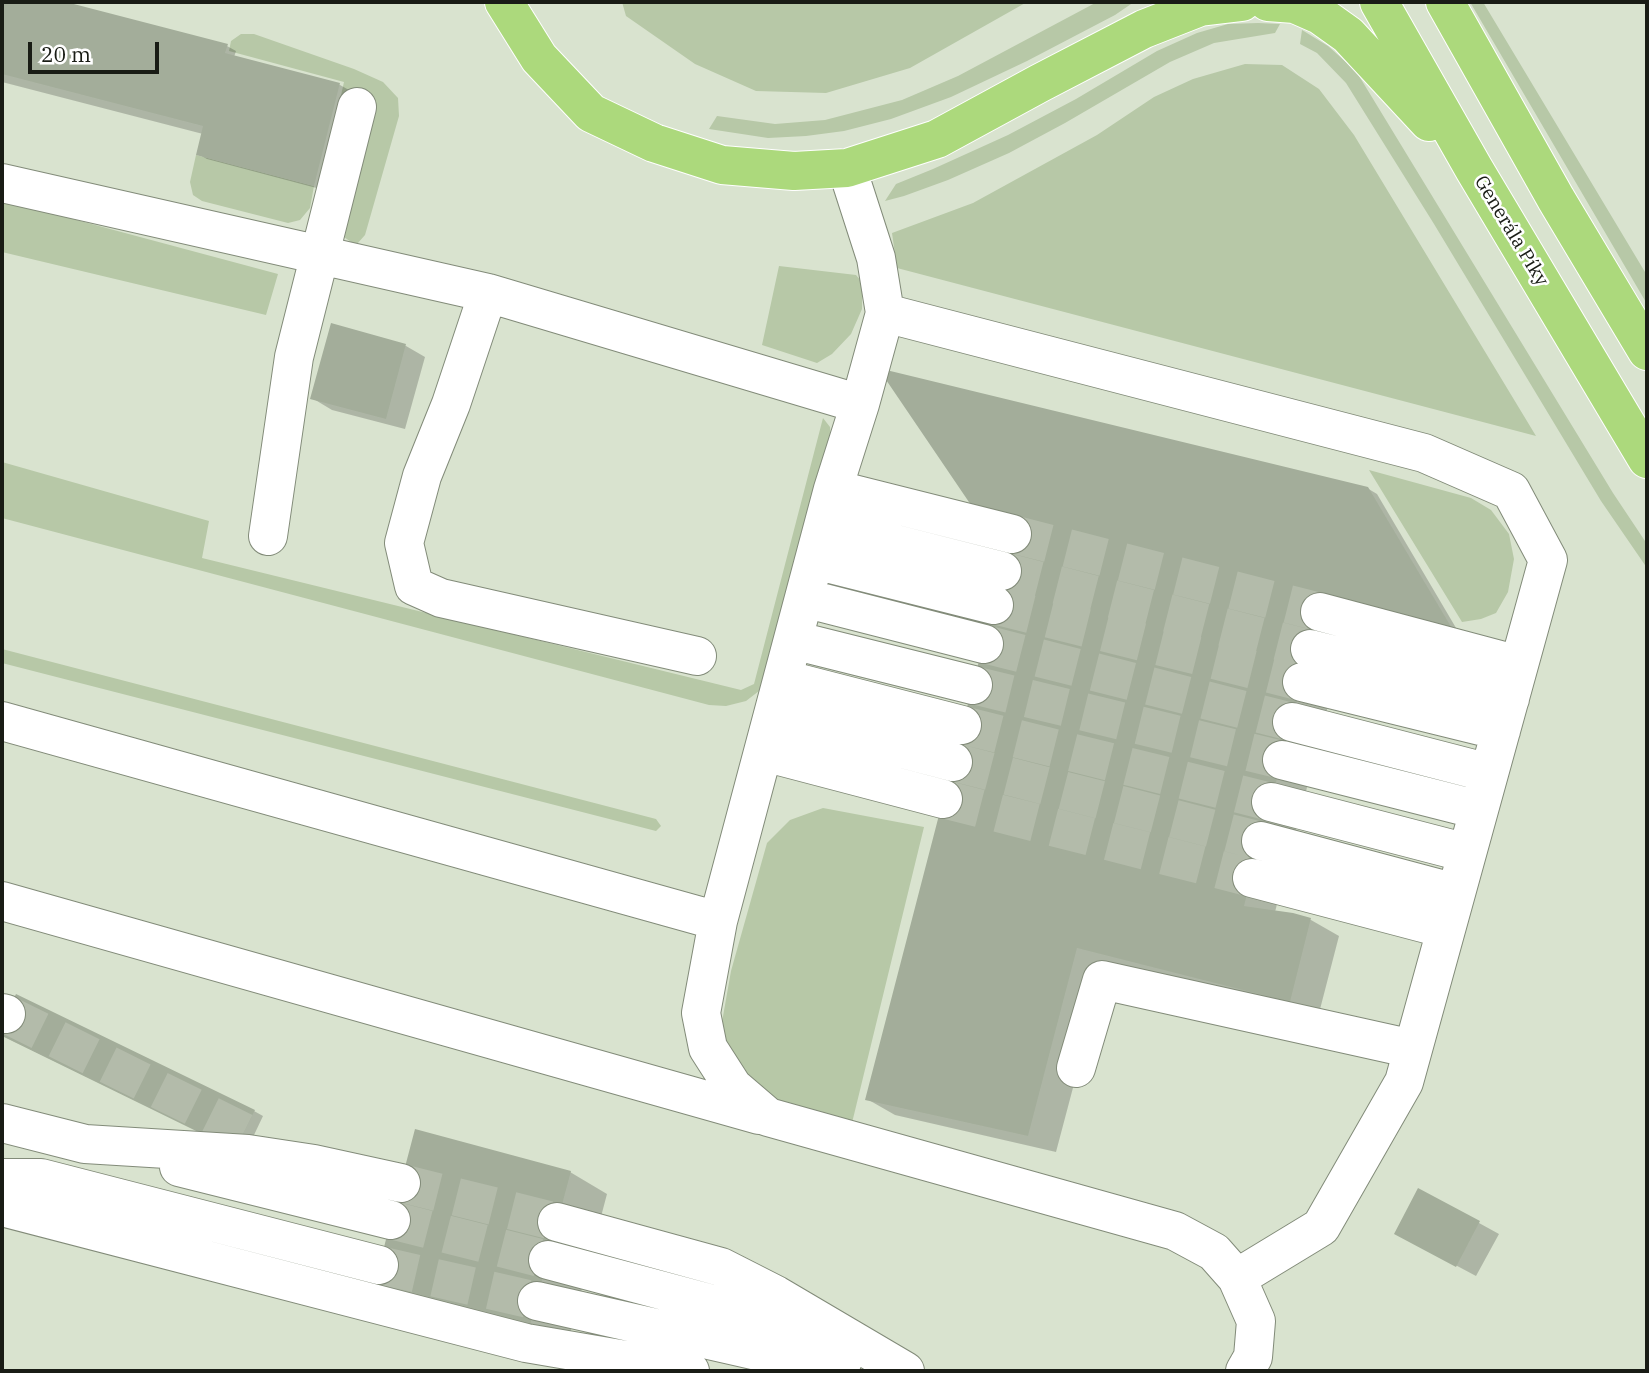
<!DOCTYPE html>
<html>
<head>
<meta charset="utf-8">
<style>
	body { margin:0 }
	#map { position:relative; width:1649px; height:1373px; overflow:hidden; background:#d9e3cf; font-family:"IBM Plex Serif",serif }
	canvas { display:block }
	.frame { position:absolute; inset:0; border:4px solid #191c15; pointer-events:none }
	.scale { position:absolute; left:28px; top:42px; width:131px; height:32px; box-sizing:border-box; border:4px solid #191c15; border-top:0; padding-left:9px; font-size:21px; line-height:24px; white-space:nowrap; color:#191c15; -webkit-text-stroke:5px #fff; paint-order:stroke }
</style>
</head>
<body>
<div id="map">
<canvas width="1649" height="1373"></canvas>
<div class="frame"></div>
<div class="scale">20 m</div>
</div>
<script>
const ctx = document.querySelector('canvas').getContext('2d');
ctx.lineJoin = 'round';
function fillPath(path, color) {
  ctx.fillStyle = color;
  ctx.fill(path, 'evenodd');
}
function poly(rows) {
  const path = new Path2D();
  for (const r of rows) {
    path.moveTo(r[0], r[1]);
    for (let i = 2; i < r.length; i += 2) path.lineTo(r[i], r[i + 1]);
  }
  return path;
}
function strokePath(path, color, width, dash) {
  ctx.strokeStyle = color;
  ctx.lineWidth = width;
  ctx.lineCap = dash ? 'butt' : 'round';
  ctx.setLineDash(dash || []);
  ctx.stroke(path);
}
function write(font, color, halo, rows, align = 'center') {
  ctx.font = font + ' "IBM Plex Serif",serif';
  ctx.lineWidth = 5;
  ctx.setLineDash([]);
  ctx.textBaseline = 'middle';
  ctx.strokeStyle = halo;
  ctx.fillStyle = color;
  for (const [text, x, y, turn = 0] of rows) {
    ctx.save();
    ctx.translate(x, y);
    ctx.rotate((+turn || 0) * Math.PI / 180);
    ctx.textAlign = isNaN(turn) ? turn : align;
    if (halo) ctx.strokeText(text, 0, 0);
    ctx.fillText(text, 0, 0);
    ctx.restore();
  }
}
fillPath(poly([
	[622,2,1027,2,910,68,826,93,756,91,695,64,626,16],
	[1097,2,1134,2,1115,15,1027,61,951,97,891,119,844,131,806,136,768,138,709,129,717,116,775,124,825,120,902,100,958,76],
	[1470,2,1483,2,1645,272,1647,277,1647,304],
	[1258,23,1280,24,1275,33,1214,43,1170,62,1065,123,1009,153,948,180,904,196,885,201,896,184,933,169,1008,135,1076,99,1157,51,1197,33,1228,24],
	[1302,30,1328,46,1356,71,1613,493,1647,544,1647,568,1601,501,1434,224,1346,83,1317,53,1300,44],
	[241,34,254,34,354,69,383,82,398,98,399,116,365,235,357,244,351,242,344,237,342,222,334,126,344,82,229,51,231,41],
	[1245,64,1282,65,1319,89,1354,135,1536,436,897,268,892,233,973,203,1097,135,1154,97,1193,79],
	[196,155,314,186,310,208,300,220,288,223,202,201,193,195,190,182],
	[2,200,278,274,266,315,2,252],
	[779,266,856,275,862,282,862,309,851,334,832,354,817,363,762,345],
	[823,418,830,427,831,438,759,691,746,701,726,706,709,705,2,518,2,462,209,521,202,558,741,690,754,684],
	[1369,470,1471,498,1491,510,1509,534,1514,559,1508,592,1496,613,1481,619,1462,622],
	[2,649,656,819,661,826,656,831,2,663],
	[823,808,924,827,851,1127,776,1106,726,1053,722,1022,731,971,767,843,790,820]
]), '#b7c8a7');
fillPath(poly([
	[2,2,59,2,227,46,236,51,234,57,340,85,349,90,324,190,207,159,198,154,203,134,2,82],
	[332,326,406,346,425,357,405,429,332,410,312,398],
	[1367,488,1377,494,1459,633,1351,616,1275,912,1311,920,1339,936,1318,1017,1106,963,1056,1152,895,1115,867,1099],
	[2,1026,254,1111,263,1116,245,1154,7,1038,2,1035],
	[570,1172,607,1194,566,1349,412,1309],
	[1419,1190,1499,1234,1476,1276,1416,1244]
]), '#0003');
fillPath(poly([
	[2,2,66,2,228,44,225,53,340,83,314,186,196,155,203,126,2,74],
	[331,323,406,344,386,419,310,399],
	[878,368,1368,487,1453,630,1302,682,1244,906,1293,913,1311,918,1290,1002,1077,948,1028,1136,865,1100,1012,534,973,508],
	[16,994,255,1110,235,1150,2,1036,2,1023],
	[415,1129,571,1171,529,1329,373,1289],
	[1418,1188,1480,1221,1456,1267,1394,1234]
]), '#a3ad9a');
strokePath(poly([
	[1012,534,1320,612],
	[1002,571,1310,649],
	[994,605,1302,682],
	[984,644,1292,722],
	[973,685,1282,760],
	[962,725,1271,802],
	[953,762,1261,841],
	[943,799,1252,878],
	[6,1014,244,1132],
	[401,1183,557,1222],
	[391,1220,548,1260],
	[379,1265,537,1301]
]), '#b3bbaa', 38, [38, 19]);
const minor = poly([
	[847,168,876,258,885,313,860,404,833,489,718,921,701,1013,708,1048,733,1087,768,1117,1175,1231,1214,1252,1237,1278],
	[2,183,488,293,860,404],
	[488,293,451,404,422,476,404,543,414,586,441,598,697,656],
	[885,313,1424,453,1511,491,1548,560,1404,1082,1321,1227,1237,1278,1256,1321,1253,1357,1245,1371],
	[833,489,1012,534],
	[824,526,1002,571],
	[268,536,294,357,357,107],
	[815,560,994,605],
	[804,598,984,644],
	[1320,612,1519,665],
	[793,640,973,685],
	[1310,649,1510,699],
	[783,679,962,725],
	[1302,682,1501,731],
	[773,715,953,762],
	[2,721,718,921],
	[1292,722,1489,773],
	[764,752,943,799],
	[1282,760,1479,810],
	[1271,802,1467,853],
	[1261,841,1456,893],
	[1252,878,1446,929],
	[2,901,759,1115],
	[2,1013,6,1014],
	[1076,1068,1102,980,1413,1049],
	[2,1123,85,1144,248,1154,314,1164,401,1183],
	[179,1167,391,1220],
	[2,1178,41,1178,379,1265],
	[2,1207,526,1343,690,1371],
	[557,1222,721,1267,776,1295,905,1371],
	[548,1260,724,1307,843,1360],
	[537,1301,810,1363]
]);
const highway = poly([
	[504,2,539,58,591,113,654,143,722,165,794,171,847,168,937,139,1040,83,1144,29,1200,7,1242,2],
	[1268,2,1295,4,1320,15,1348,35,1429,122],
	[1379,2,1474,169,1647,459],
	[1445,2,1556,199,1647,351]
]);
strokePath(minor, '#828b79', 40);
strokePath(highway, '#fff', 40);
strokePath(minor, '#fff', 38);
strokePath(highway, '#acd97c', 38);
write('19px', '#191c15', '#fff', [
	["Generála Píky",1511,231,59]
]);
</script>
</body>
</html>
